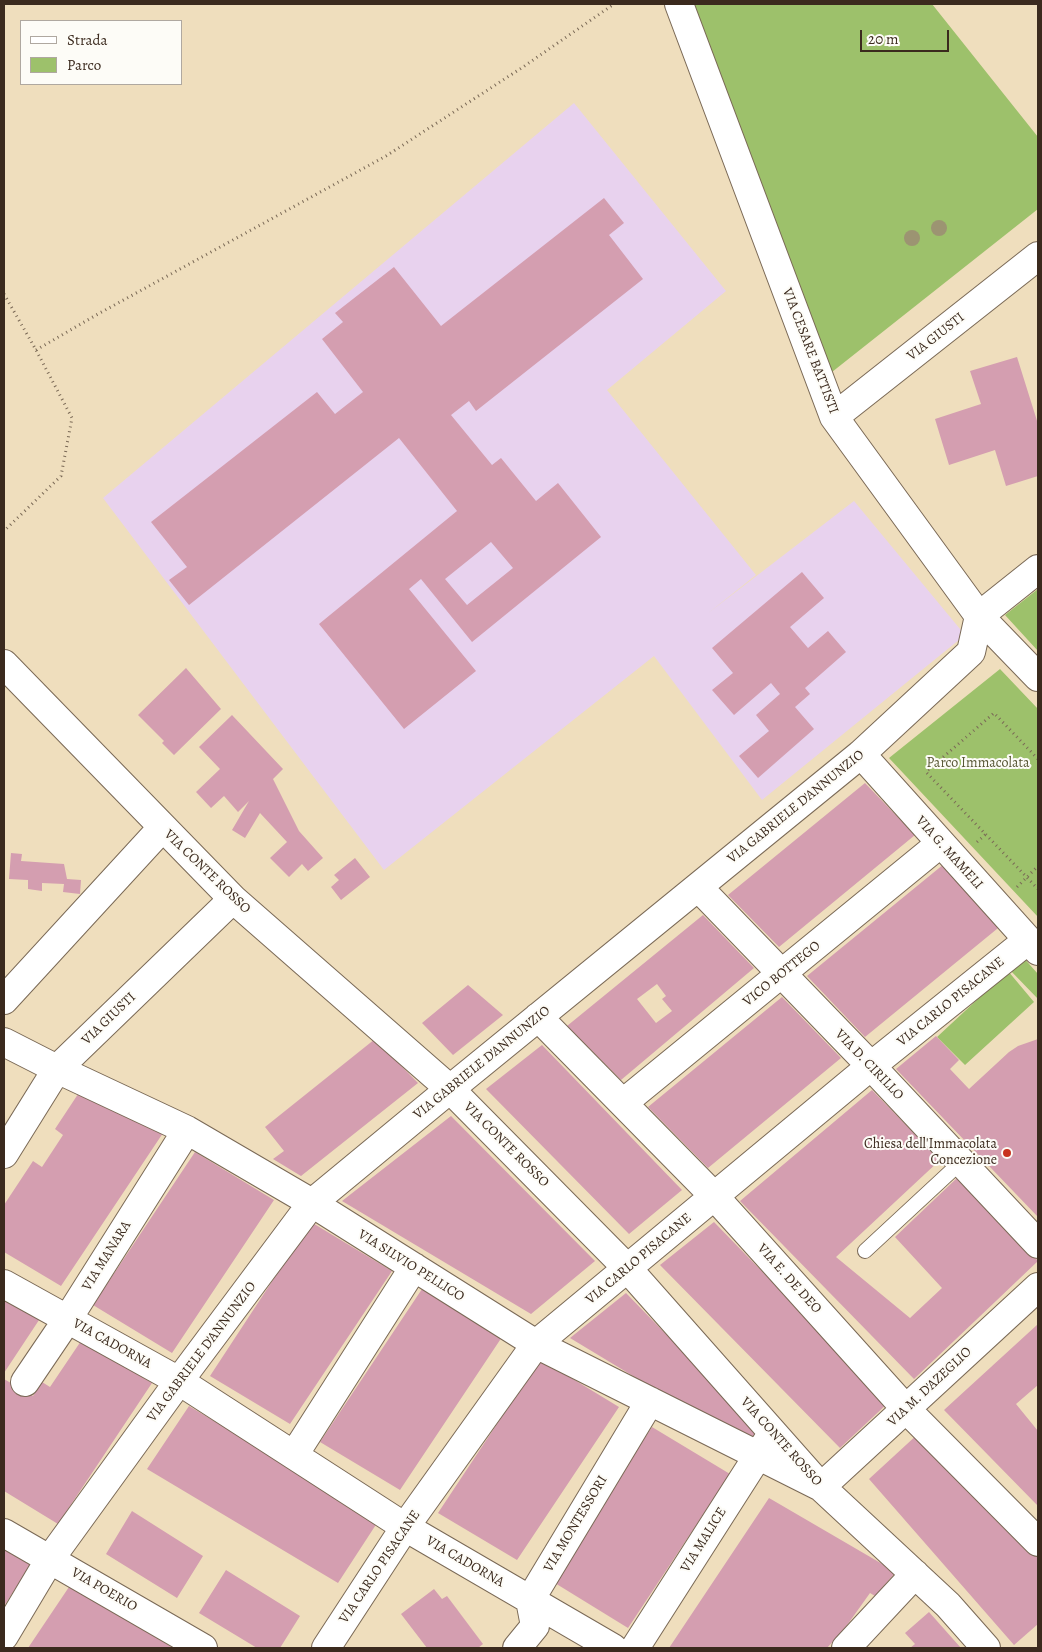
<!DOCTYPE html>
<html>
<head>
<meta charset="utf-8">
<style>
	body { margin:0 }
	#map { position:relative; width:1042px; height:1652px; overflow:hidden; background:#efdebd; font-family:Alegreya,serif }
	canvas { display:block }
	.frame { position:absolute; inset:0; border:5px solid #3b2a1e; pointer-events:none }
	.legend { position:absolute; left:20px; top:20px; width:162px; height:65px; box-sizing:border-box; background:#fdfcf7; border:1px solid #afa8a0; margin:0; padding:6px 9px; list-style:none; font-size:15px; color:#3b2a1e }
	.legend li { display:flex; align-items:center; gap:10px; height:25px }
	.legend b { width:25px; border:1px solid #afa8a0 }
	.scale { position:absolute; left:860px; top:30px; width:89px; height:22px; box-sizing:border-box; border:2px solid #3b2a1e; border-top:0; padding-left:6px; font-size:15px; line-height:18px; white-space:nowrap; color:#3b2a1e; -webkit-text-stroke:4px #fdfcf7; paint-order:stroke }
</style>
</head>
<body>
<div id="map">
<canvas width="1042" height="1652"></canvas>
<div class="frame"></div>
<ul class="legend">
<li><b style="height:6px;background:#fff"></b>Strada</li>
<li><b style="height:14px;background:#9dc16b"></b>Parco</li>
</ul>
<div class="scale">20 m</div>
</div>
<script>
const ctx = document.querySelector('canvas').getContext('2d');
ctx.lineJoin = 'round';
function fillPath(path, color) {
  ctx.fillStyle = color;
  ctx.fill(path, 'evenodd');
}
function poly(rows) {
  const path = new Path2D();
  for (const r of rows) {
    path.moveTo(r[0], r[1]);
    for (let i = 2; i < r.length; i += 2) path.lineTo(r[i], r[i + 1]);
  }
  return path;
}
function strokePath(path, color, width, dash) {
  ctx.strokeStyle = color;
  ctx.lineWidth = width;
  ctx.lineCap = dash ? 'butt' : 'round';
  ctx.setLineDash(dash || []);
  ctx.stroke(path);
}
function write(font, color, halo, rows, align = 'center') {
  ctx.font = font + ' Alegreya,serif';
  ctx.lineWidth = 4;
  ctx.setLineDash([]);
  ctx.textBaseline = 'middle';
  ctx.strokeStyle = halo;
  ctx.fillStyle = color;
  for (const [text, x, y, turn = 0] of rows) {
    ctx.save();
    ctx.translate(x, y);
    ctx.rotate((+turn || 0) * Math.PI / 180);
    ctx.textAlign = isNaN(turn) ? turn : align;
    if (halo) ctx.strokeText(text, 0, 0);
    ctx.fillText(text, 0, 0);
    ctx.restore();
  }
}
fillPath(poly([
	[574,103,726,291,607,390,756,575,707,614,854,501,965,635,762,800,654,656,384,870,103,498]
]), '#e8d2ee');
fillPath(poly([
	[692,4,932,4,1038,137,1038,209,832,372],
	[1038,589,1038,651,1005,615],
	[1000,669,1038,709,1038,917,889,758],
	[1022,956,1038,974,1038,999,1009,969],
	[1008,971,1034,1002,965,1065,937,1037]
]), '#9dc16b');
fillPath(poly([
	[604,198,624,223,609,235,643,279,476,411,469,401,451,415,492,465,501,458,536,501,558,483,601,537,472,642,421,579,409,589,476,671,404,729,319,624,457,511,399,438,189,605,169,580,187,567,151,522,317,392,335,414,363,392,322,339,343,322,335,313,394,267,441,326],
	[491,542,513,568,467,605,445,579],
	[1017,357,1038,424,1038,476,1006,486,995,450,949,465,935,419,981,404,970,371],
	[802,572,824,598,790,627,808,648,828,631,846,652,805,688,810,694,795,707,814,729,758,778,739,756,769,731,756,715,780,694,771,683,734,715,712,690,733,673,712,648],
	[186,668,221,709,174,755,162,743,164,741,138,715],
	[232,715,283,769,273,779,299,831,323,858,308,871,302,864,289,877,270,858,287,842,260,813,245,838,232,830,249,801,238,812,224,796,211,808,196,792,220,769,199,747],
	[865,783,915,835,779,947,728,895],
	[11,853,22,854,21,861,64,864,67,879,81,880,80,894,63,892,64,884,42,883,42,891,28,889,28,880,9,879],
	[355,858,370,877,341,900,331,887,339,880,334,875],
	[944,864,1003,924,865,1037,807,976],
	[703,915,754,968,621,1080,567,1026],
	[657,984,666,996,662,999,672,1011,656,1023,637,999],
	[468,985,503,1015,453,1055,422,1023],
	[782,997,841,1058,708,1168,648,1107],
	[936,1036,959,1060,950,1069,969,1089,1009,1052,1018,1046,1038,1039,1038,1217,896,1069],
	[375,1039,418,1083,301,1176,273,1159,284,1151,265,1127],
	[542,1045,682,1190,629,1234,486,1089],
	[84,1085,163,1133,61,1286,4,1252,4,1205,33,1161,42,1167,63,1135,55,1129],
	[872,1090,940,1160,836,1257,910,1318,942,1288,895,1237,957,1178,1038,1261,914,1379,740,1201],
	[451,1116,595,1261,531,1314,342,1201],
	[195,1152,274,1200,172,1353,93,1305],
	[311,1222,392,1271,290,1424,210,1376],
	[714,1222,889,1402,840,1448,660,1265],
	[422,1289,502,1337,400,1490,320,1442],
	[626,1293,759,1430,749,1446,570,1338],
	[4,1294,41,1317,4,1373],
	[1038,1324,1038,1385,1016,1404,1038,1431,1038,1506,944,1410],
	[81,1341,152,1383,58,1524,4,1491,4,1379,33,1396,42,1382,50,1387],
	[540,1359,619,1407,517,1560,438,1513],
	[189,1406,379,1520,338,1583,147,1469],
	[652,1427,730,1474,628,1628,550,1580],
	[919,1433,1038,1554,1038,1624,1014,1645,869,1479],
	[769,1498,896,1572,875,1596,870,1593,845,1628,827,1648,669,1648],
	[132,1511,203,1556,177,1598,106,1554],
	[4,1541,34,1560,4,1606],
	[226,1570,300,1616,280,1648,257,1648,199,1613],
	[71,1584,82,1591,173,1648,28,1648],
	[434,1589,442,1599,447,1596,483,1644,478,1648,427,1648,401,1614],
	[929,1612,961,1648,910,1648,915,1644,905,1633]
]), '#d49eb0');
const lane = poly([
	[865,1251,961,1162]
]);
const street = poly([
	[679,4,834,417,979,616,1038,677],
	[834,417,1038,256],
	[4,664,233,899,450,1089,628,1269,821,1487,948,1605,986,1648],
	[861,754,1038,951],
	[698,887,871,1066,1038,1244],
	[4,1000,162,828],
	[538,1017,715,1197,906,1409,1038,1542],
	[4,1042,57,1069,187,1130,312,1203,536,1344,821,1487,1038,1287],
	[623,1103,941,843],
	[4,1154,57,1069,233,899],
	[4,1284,179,1381,405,1527,613,1648],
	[25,1382,67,1320,187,1130],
	[294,1455,414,1267],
	[4,1533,203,1648],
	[4,1636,50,1559,179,1381,312,1203,450,1089,861,754,971,652,979,616,1038,569],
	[326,1648,405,1527,536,1344,871,1066,1028,940],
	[517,1648,535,1626,530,1600,650,1401],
	[635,1648,768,1440],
	[846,1648,915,1574]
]);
strokePath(lane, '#7a6956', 16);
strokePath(street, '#7a6956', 30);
strokePath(poly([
	[4,294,36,350,72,418,61,476,4,531],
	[36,350,98,314,386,156,523,67,614,4],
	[1038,759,994,713,926,772,1038,889],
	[977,842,986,834],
	[1017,887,1038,866]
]), '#7a6956', 3, [1, 4]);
strokePath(lane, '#fff', 14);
strokePath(street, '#fff', 28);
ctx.fillStyle = '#9c9472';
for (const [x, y] of [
	[939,228],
	[912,238]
]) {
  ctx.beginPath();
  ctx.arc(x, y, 8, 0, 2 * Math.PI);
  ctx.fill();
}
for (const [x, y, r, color] of [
	[1007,1153,5,"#c8321e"]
]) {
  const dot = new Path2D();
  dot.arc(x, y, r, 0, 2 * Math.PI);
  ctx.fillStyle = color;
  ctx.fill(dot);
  strokePath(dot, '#fdfcf7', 2);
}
write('14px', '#3b2a1e', '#fdfcf7', [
	["VIA GIUSTI",936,337,-38],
	["VIA CESARE BATTISTI",810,351,69],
	["VIA GABRIELE D'ANNUNZIO",796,807,-39],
	["VIA G. MAMELI",949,853,48],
	["VIA CONTE ROSSO",207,872,44],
	["VICO BOTTEGO",782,974,-39],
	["VIA CARLO PISACANE",951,1002,-39],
	["VIA GIUSTI",109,1019,-44],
	["VIA GABRIELE D'ANNUNZIO",482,1063,-39],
	["VIA D. CIRILLO",869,1065,46],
	["VIA CONTE ROSSO",506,1145,45],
	["VIA MANARA",107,1256,-58],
	["VIA CARLO PISACANE",639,1259,-40],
	["VIA SILVIO PELLICO",411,1266,32],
	["VIA E. DE DEO",789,1279,48],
	["VIA CADORNA",112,1344,29],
	["VIA GABRIELE D'ANNUNZIO",202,1352,-53],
	["VIA M. D'AZEGLIO",930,1387,-43],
	["VIA CONTE ROSSO",781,1442,48],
	["VIA MONTESSORI",576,1524,-59],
	["VIA MALICE",704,1540,-58],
	["VIA CADORNA",465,1562,30],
	["VIA CARLO PISACANE",380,1567,-56],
	["VIA POERIO",104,1590,30]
]);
write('14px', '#585735', '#fdfcf7', [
	["Parco Immacolata",978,764]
]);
write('14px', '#3b2a1e', '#fdfcf7', [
	["Chiesa dell'Immacolata",997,1145],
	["Concezione",997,1161]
], 'right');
</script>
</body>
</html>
